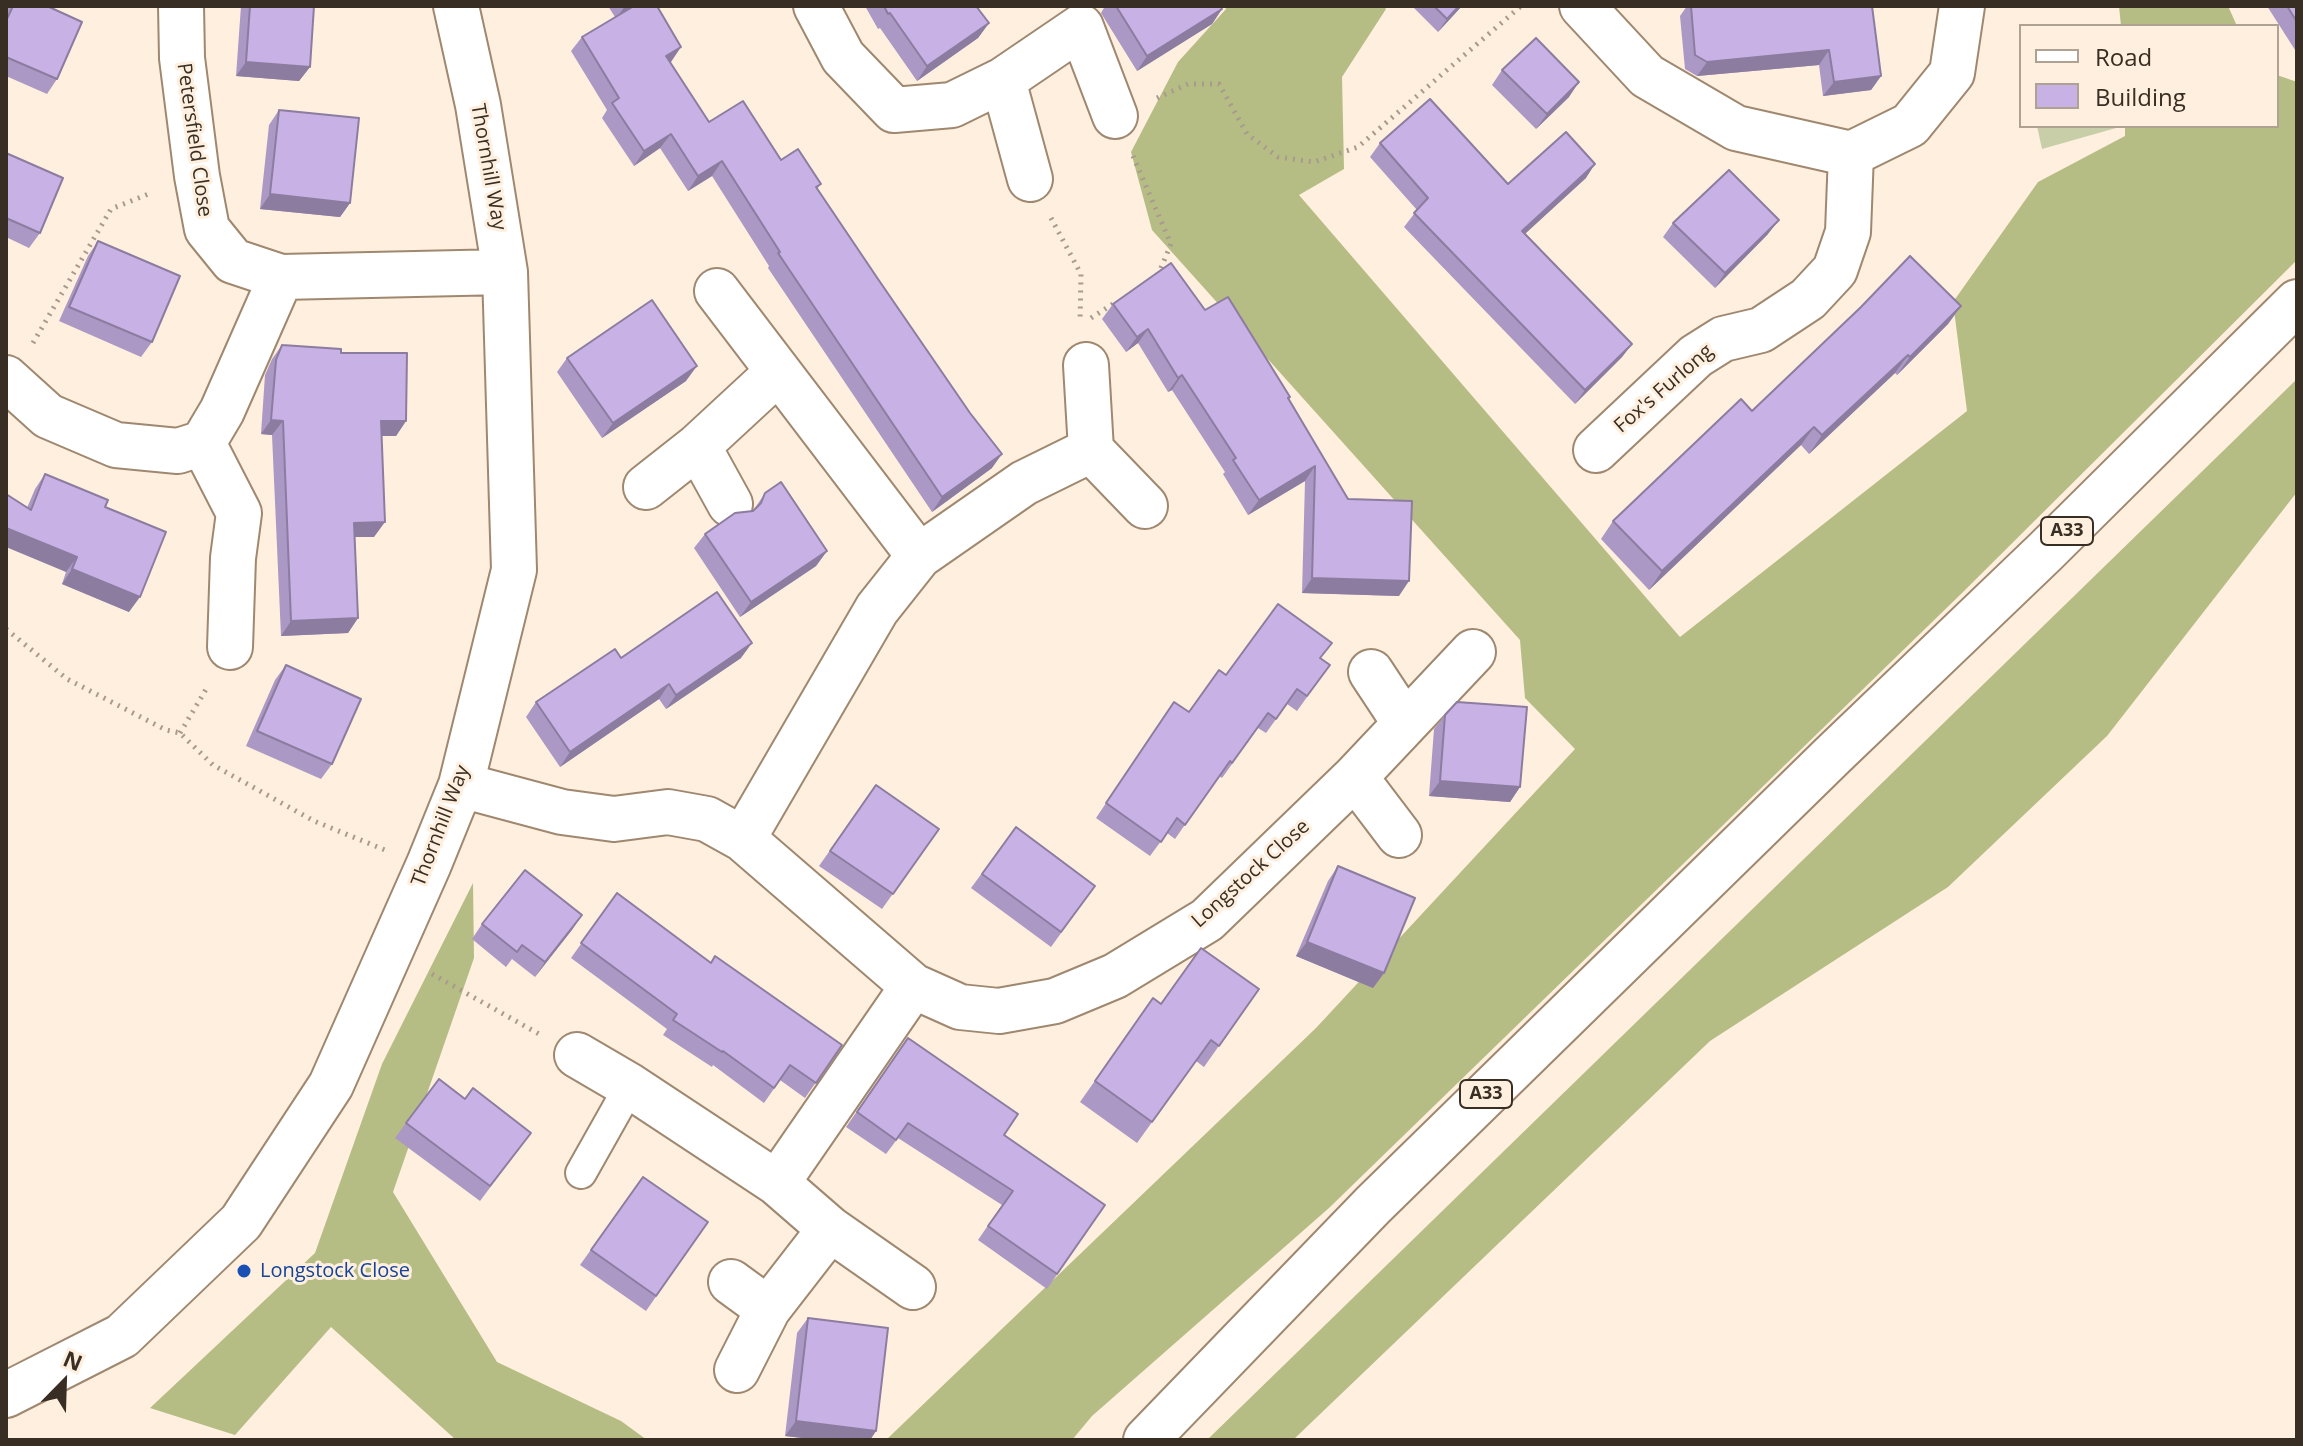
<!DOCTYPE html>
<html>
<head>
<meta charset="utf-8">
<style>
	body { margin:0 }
	#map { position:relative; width:2303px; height:1446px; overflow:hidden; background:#feefde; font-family:"Open Sans",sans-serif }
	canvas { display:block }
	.frame { position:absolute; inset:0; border:8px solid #382e23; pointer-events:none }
	.legend { position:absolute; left:2019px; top:24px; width:260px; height:104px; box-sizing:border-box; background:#feefde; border:2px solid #afa293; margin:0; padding:10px 14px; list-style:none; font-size:24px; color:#382e23 }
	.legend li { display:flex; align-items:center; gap:16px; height:40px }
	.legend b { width:40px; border:2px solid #afa293 }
	.north { position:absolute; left:24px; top:1342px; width:80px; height:80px; -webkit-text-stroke:6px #feefde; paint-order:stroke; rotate:23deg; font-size:22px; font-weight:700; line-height:32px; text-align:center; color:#382e23 }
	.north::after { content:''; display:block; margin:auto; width:28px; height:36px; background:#382e23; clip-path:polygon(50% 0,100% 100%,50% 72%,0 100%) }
</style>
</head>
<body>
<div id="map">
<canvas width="2303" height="1446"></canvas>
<div class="frame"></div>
<ul class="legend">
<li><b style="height:10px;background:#fff"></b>Road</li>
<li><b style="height:22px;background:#c8b1e4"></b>Building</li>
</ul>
<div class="north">N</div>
</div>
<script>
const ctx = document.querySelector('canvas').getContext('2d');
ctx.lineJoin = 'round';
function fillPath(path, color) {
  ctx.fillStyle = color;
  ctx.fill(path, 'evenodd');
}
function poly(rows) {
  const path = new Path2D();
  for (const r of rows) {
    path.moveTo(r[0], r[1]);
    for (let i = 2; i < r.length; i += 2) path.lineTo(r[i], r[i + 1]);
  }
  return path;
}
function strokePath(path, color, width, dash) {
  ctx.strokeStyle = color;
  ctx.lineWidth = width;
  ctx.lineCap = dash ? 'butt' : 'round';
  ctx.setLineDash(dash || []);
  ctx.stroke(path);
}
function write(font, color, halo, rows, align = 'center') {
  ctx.font = font + ' "Open Sans",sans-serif';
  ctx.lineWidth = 6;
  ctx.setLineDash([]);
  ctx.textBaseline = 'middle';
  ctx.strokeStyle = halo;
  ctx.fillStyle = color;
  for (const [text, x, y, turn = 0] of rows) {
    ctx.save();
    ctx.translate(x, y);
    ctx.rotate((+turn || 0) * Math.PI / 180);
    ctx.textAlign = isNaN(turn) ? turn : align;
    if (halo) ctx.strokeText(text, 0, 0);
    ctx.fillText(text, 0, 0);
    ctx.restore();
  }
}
fillPath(poly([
	[2037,126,2115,126,2116,128,2042,149]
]), '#c8cea7');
fillPath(poly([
	[1225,6,1384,6,1386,9,1342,77,1344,169,1299,195,1680,637,1967,411,1953,302,2038,182,2125,136,2125,126,2277,126,2277,75,2297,82,2297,260,1962,593,1329,1208,1092,1416,1072,1440,886,1440,1316,1028,1575,749,1525,698,1520,640,1152,230,1131,152,1178,62,1226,9],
	[2119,6,2228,6,2237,26,2121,26],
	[2297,379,2297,492,2107,736,1948,887,1710,1041,1293,1440,1207,1440],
	[473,883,474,958,393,1192,497,1362,621,1421,647,1440,456,1440,331,1327,235,1435,150,1408,315,1253,382,1064]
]), '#b5bd85');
const lane = poly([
	[581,1173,630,1086]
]);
const street = poly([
	[181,6,182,58,197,176,207,229,233,261,281,277,505,272],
	[816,6,843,57,894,110,952,105,1003,80,1081,27,1115,116],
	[1582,6,1647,76,1736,128,1851,154,1910,125,1952,73,1962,6],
	[1003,80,1030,179],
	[717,291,919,556],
	[1086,365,1091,450,1145,506],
	[6,378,48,416,116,445,178,451,203,443,222,411,281,277],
	[203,443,239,513,233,558,230,647],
	[698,446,730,504],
	[1596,450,1696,356,1723,339,1761,330,1808,299,1835,270,1848,232,1851,154],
	[646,487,698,446,778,372],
	[1371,672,1404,722],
	[1355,777,1399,835],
	[461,785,562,812,614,819,668,812,707,819,743,839,913,986,960,1007,999,1011,1055,1001,1115,976,1207,920,1355,777,1473,652],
	[743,839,877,609,919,556,1024,483,1091,450],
	[577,1055,630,1086,777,1183,830,1229,913,1287],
	[777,1183,913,986],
	[731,1282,768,1309],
	[737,1370,768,1309,830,1229],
	[6,1395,122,1336,241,1222,331,1085,429,864,461,785,514,570,505,272,478,105,456,6]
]);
const highway = poly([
	[1146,1440,1373,1205,1833,755,2045,552,2297,302]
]);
strokePath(lane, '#9f886f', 34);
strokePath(street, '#9f886f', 48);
strokePath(highway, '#9f886f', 48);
strokePath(poly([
	[1157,98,1188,84,1219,84,1247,134,1278,157,1314,162,1358,147,1521,6],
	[1133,156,1171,244,1158,275],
	[1051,218,1081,274,1080,321],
	[1091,318,1116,302],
	[33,343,111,209,151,193],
	[6,629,67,679,166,730,180,733,213,765,314,821,385,850],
	[180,733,208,686],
	[432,974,539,1034]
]), '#a89b8d', 5, [2, 6]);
strokePath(lane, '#fff', 30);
strokePath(street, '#fff', 44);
strokePath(highway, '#fff', 44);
fillPath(poly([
	[9,6,47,6,57,79,47,94,6,76,6,12],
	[241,6,314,6,310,67,299,81,236,76],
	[608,6,657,6,671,62,670,62,709,122,781,160,821,184,817,189,992,468,932,512,768,268,769,266,712,176,688,191,660,148,634,166,602,118,607,110,571,51,582,37,615,17],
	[865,6,976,6,989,23,978,38,917,81,880,28,878,29],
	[1105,6,1220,6,1222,9,1212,24,1137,71,1101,13],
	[1412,6,1462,6,1438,32],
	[1687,6,1872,6,1881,76,1871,90,1823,96,1819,65,1697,76,1685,69,1680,16],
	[2267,6,2297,6,2297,53],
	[1502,70,1569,97,1536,129,1492,85],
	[279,110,350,203,340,217,260,209,269,125],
	[1380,143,1508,184,1586,178,1525,233,1632,344,1622,357,1575,404,1404,227,1417,210,1370,157],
	[6,153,40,233,29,248,6,237],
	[1673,223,1768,234,1715,288,1663,237],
	[98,241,152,342,141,357,59,321,88,256],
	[1113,304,1205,310,1289,400,1399,596,1302,593,1305,481,1248,515,1223,474,1225,472,1172,390,1168,392,1138,343,1126,352,1102,319],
	[1961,306,1948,324,1897,375,1895,373,1809,454,1801,445,1649,590,1601,539,1613,521,1752,411,1861,307],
	[282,345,341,353,406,421,396,436,381,436,374,537,355,537,358,618,348,633,281,636,272,435,261,434,265,375,272,359],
	[567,358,686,381,602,438,557,372],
	[45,474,105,507,129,612,62,584,66,572,27,508,35,489],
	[765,493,827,551,816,566,740,617,694,548,705,534,753,511],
	[621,658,741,658,666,709,659,699,560,767,526,717,536,702],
	[1320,659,1330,665,1297,711,1287,704,1266,733,1258,728,1222,778,1219,776,1175,839,1167,833,1150,856,1096,818,1174,702,1189,712,1226,675],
	[286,665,332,764,321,779,246,746,275,680],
	[1445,715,1520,787,1510,802,1429,796,1434,729],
	[876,785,939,829,882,909,819,866],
	[1016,827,1095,886,1051,947,971,888],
	[1338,866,1384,973,1373,988,1296,956,1328,881],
	[617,893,710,962,842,1045,805,1098,780,1080,764,1103,713,1065,712,1067,663,1035,667,1029,571,958],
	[582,915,535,977,512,959,506,967,472,939,482,924],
	[1259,989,1204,1067,1196,1061,1137,1143,1080,1102,1153,998,1161,1004],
	[908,1038,1004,1135,1105,1205,1047,1289,978,1240,1002,1205,898,1138,886,1154,846,1127],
	[465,1099,531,1133,480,1201,395,1138,406,1123],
	[643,1177,708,1222,646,1311,580,1265],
	[808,1318,876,1431,870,1440,820,1440,785,1436,797,1333]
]), '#ac98c4');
fillPath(poly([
	[625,6,636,6,616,19],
	[1459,6,1462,6,1438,32,1447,19],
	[1222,9,1212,24,1137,71,1147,56],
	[989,23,978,38,917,81,927,66],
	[681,47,671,62,655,71,666,56],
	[1829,50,1819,65,1697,76,1707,62],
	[246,62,310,67,299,81,236,76],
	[1881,76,1871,90,1823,96,1834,82],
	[1579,82,1569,97,1536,129,1547,114],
	[671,134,660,148,634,166,644,151],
	[722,161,712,176,688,191,698,176],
	[1595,164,1586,178,1513,245,1522,231],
	[270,194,350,203,340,217,260,209],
	[1779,220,1768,234,1715,288,1725,273],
	[1961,306,1948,324,1897,375,1910,357],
	[1148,329,1138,343,1126,352,1137,337],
	[1632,344,1622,357,1575,404,1585,390],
	[1908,355,1895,373,1809,454,1822,435],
	[697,366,686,381,602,438,613,423],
	[1182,375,1172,390,1168,392,1178,378],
	[271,420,283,421,272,435,261,434],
	[381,421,406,421,396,436,370,436],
	[1814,427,1801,445,1649,590,1662,571],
	[1002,454,992,468,932,512,942,497],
	[1315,466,1305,481,1248,515,1259,500],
	[385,522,374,537,344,537,354,523],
	[6,528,77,557,66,572,6,547],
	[827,551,816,566,740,617,751,602],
	[72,569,140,597,129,612,62,584],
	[1312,578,1409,581,1399,596,1302,593],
	[358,618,348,633,281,636,291,621],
	[752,643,741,658,666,709,676,695],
	[669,684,659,699,560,767,570,752],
	[1440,781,1520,787,1510,802,1429,796],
	[582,915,572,930,535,977,545,962],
	[1307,942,1384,973,1373,988,1296,956],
	[796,1421,876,1431,870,1440,820,1440,785,1436]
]), '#8c7ca0');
const building = poly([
	[13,6,47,6,82,22,57,79,6,57,6,21,13,6],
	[250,6,314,6,310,67,246,62,250,6],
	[634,6,657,6,681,47,666,56,709,122,743,101,781,160,798,149,821,184,816,187,878,279,970,413,1002,454,942,497,778,253,780,252,722,161,698,176,671,134,644,151,612,103,619,98,582,37,634,6],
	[884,6,976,6,989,23,927,66,890,13,888,14,884,6],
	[1116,6,1220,6,1222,9,1147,56,1116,6],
	[1434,6,1459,6,1447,19,1434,6],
	[1691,6,1872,6,1881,76,1834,82,1829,50,1707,62,1695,55,1691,6],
	[2287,6,2297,6,2297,22,2287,6],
	[1536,38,1579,82,1547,114,1502,70,1536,38],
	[1430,99,1508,184,1566,132,1595,164,1522,231,1632,344,1585,390,1414,213,1428,198,1380,143,1430,99],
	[279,110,359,118,350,203,270,194,279,110],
	[6,153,63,178,40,233,6,218,6,153],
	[1729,170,1779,220,1725,273,1673,223,1729,170],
	[98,241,180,276,152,342,69,307,98,241],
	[1910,256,1961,306,1910,357,1908,355,1822,435,1814,427,1662,571,1613,521,1741,399,1752,411,1861,307,1910,256],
	[1171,263,1205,310,1228,297,1290,397,1288,398,1348,499,1412,501,1409,581,1312,578,1315,466,1259,500,1233,460,1236,458,1182,375,1178,378,1148,329,1137,337,1113,304,1171,263],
	[652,300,697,366,613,423,567,358,652,300],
	[282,345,341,349,341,353,407,353,406,421,381,421,385,522,354,523,358,618,291,621,283,421,271,420,276,360,282,345],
	[45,474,108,500,105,507,166,532,140,597,72,569,77,557,6,528,6,494,31,510,45,474],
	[781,482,827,551,751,602,705,534,735,513,753,511,761,503,765,493,781,482],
	[717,592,752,643,676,695,669,684,570,752,536,702,615,649,621,658,717,592],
	[1278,604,1332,643,1320,658,1330,665,1307,696,1297,689,1276,719,1268,713,1232,763,1230,761,1185,825,1177,818,1161,842,1106,803,1174,702,1189,712,1219,670,1226,675,1278,604],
	[286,665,361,699,332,764,257,731,286,665],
	[1457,702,1527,707,1520,787,1440,781,1445,715,1457,702],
	[876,785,939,829,893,894,830,851,876,785],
	[1016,827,1095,886,1061,932,982,874,1016,827],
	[1338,866,1415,898,1384,973,1307,942,1338,866],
	[525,870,582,915,545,962,522,945,517,952,482,924,525,870],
	[617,893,711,963,715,956,842,1045,816,1083,790,1065,774,1088,723,1051,722,1052,673,1020,677,1014,581,943,617,893],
	[1201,948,1259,989,1219,1046,1211,1040,1152,1122,1095,1081,1153,998,1161,1004,1201,948],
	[908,1038,1018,1114,1004,1135,1105,1205,1057,1274,988,1226,1013,1191,908,1123,896,1140,857,1112,908,1038],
	[439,1079,465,1099,473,1088,531,1133,490,1186,406,1123,439,1079],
	[643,1177,708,1222,656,1296,591,1250,643,1177],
	[808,1318,888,1328,876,1431,796,1421,808,1318]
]);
fillPath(building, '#c8b1e4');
strokePath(building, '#8c7ca0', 2);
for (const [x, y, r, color] of [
	[244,1271,8,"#1a4fb4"]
]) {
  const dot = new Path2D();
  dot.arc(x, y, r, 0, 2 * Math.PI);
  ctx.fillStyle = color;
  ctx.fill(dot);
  strokePath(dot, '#feefde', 3);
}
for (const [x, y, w] of [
	[2067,531,52],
	[1486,1094,52]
]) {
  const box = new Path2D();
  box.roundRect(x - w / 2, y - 14, w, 28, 6);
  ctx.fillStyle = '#feefde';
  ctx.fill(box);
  strokePath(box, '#382e23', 2);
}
write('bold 18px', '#382e23', null, [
	["A33",2067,531],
	["A33",1486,1094]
]);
write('20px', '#382e23', '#feefde', [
	["Petersfield Close",194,140,82],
	["Thornhill Way",488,167,80],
	["Fox's Furlong",1664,389,-41],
	["Thornhill Way",441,826,-69],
	["Longstock Close",1251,874,-42]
]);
write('20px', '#164399', '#feefde', [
	["Longstock Close",260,1271]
], 'left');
</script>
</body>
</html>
